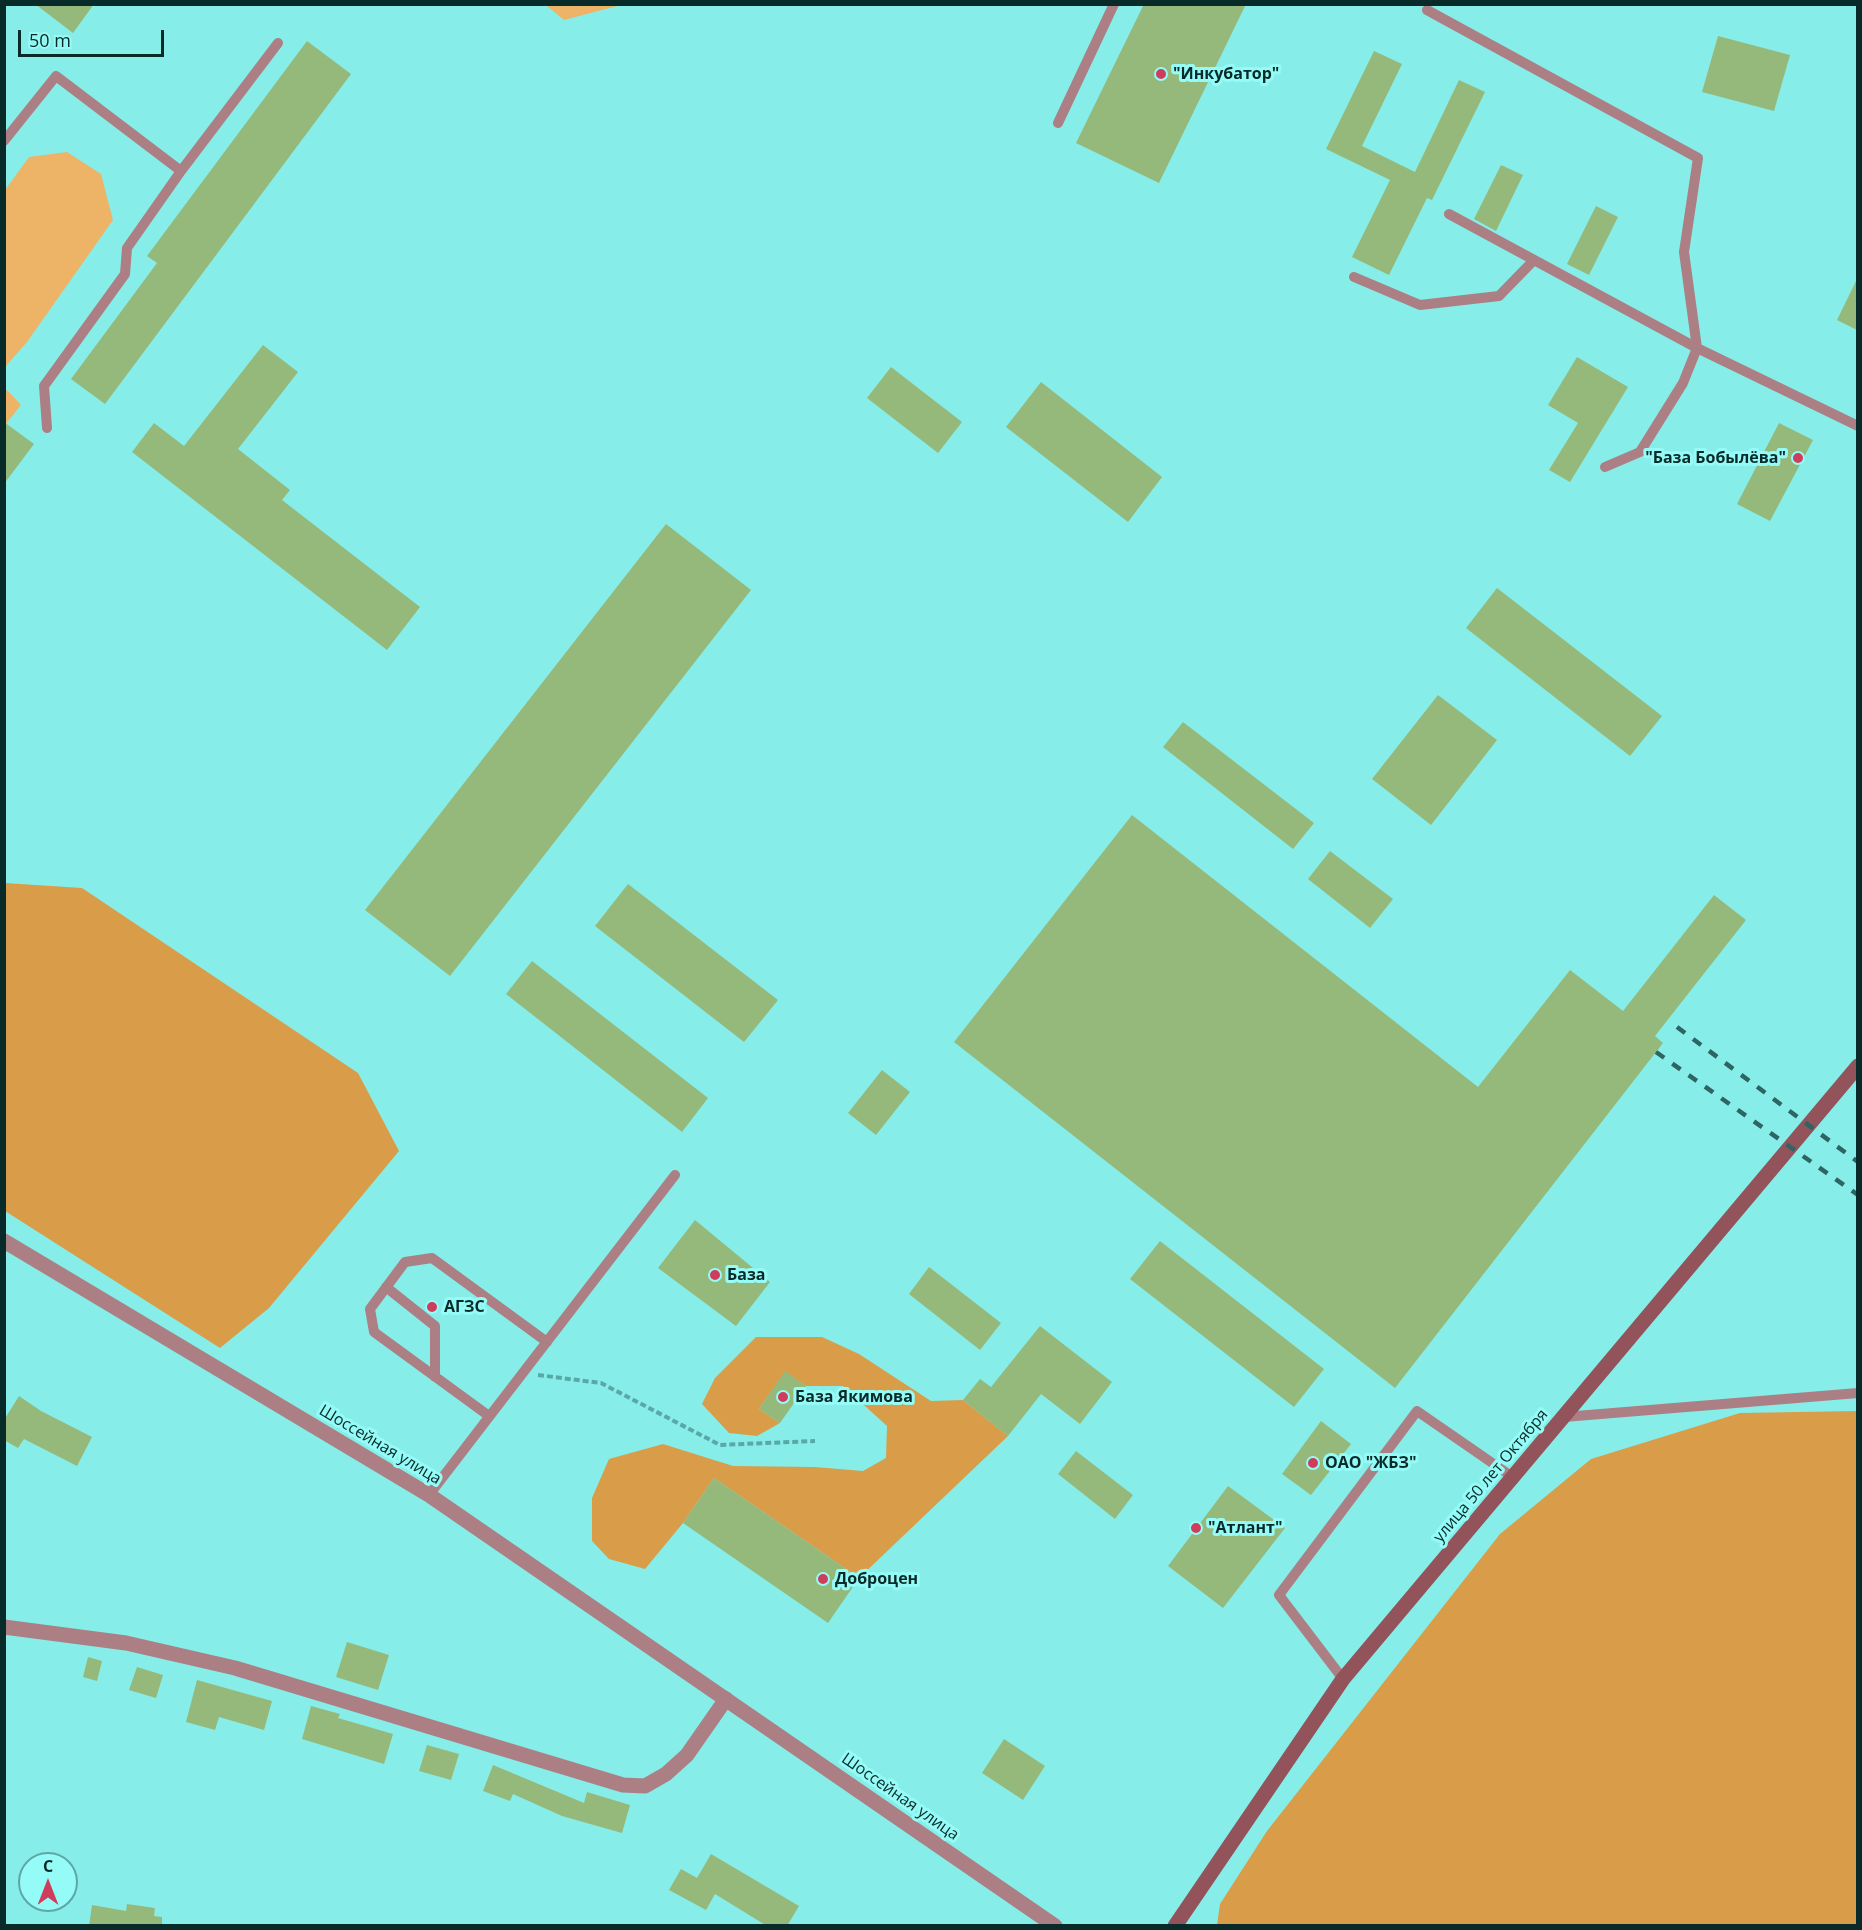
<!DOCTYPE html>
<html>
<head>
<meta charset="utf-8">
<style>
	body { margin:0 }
	#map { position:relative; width:1862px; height:1930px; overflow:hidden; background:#87ede9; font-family:"Open Sans",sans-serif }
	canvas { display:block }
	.frame { position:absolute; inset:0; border:6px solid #082a29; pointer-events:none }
	.north { position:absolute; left:18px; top:1852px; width:60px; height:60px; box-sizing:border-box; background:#95fbf7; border:2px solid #5da7a5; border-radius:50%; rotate:0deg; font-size:16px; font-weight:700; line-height:24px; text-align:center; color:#082a29 }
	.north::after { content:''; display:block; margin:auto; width:21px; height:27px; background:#ce3e5c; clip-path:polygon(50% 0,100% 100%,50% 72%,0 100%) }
	.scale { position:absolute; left:18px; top:30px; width:146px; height:27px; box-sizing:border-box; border:3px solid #082a29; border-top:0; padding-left:8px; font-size:18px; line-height:21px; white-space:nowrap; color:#082a29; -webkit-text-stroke:4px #95fbf7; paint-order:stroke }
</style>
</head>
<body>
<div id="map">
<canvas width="1862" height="1930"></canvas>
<div class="frame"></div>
<div class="north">С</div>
<div class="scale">50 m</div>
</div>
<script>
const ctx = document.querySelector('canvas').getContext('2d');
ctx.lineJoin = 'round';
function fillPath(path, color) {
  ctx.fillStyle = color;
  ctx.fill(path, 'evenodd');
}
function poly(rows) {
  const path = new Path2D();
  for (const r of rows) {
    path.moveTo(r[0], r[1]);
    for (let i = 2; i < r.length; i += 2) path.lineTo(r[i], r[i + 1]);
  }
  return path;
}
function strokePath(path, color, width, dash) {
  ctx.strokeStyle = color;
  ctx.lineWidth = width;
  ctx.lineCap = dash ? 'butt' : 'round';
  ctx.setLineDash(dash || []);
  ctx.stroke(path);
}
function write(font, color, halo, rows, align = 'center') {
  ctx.font = font + ' "Open Sans",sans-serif';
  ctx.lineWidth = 6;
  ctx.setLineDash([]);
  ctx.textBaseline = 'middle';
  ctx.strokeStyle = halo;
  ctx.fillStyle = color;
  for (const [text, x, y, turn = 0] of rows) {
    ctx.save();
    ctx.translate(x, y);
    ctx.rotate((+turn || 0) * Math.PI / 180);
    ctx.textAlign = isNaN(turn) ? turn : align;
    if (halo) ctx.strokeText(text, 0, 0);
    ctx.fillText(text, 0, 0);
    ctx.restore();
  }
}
fillPath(poly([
	[546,5,621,5,564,20],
	[67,152,101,174,113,220,27,342,5,367,5,190,29,157],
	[7,390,21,405,5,425,5,391]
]), '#edb367');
fillPath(poly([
	[5,883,82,888,358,1073,399,1151,269,1308,220,1348,5,1211],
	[756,1337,822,1337,859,1354,931,1401,963,1400,1008,1436,859,1578,714,1478,683,1523,645,1569,609,1559,592,1541,592,1498,609,1459,663,1444,733,1466,815,1467,863,1471,886,1458,887,1426,843,1386,806,1386,785,1372,759,1409,780,1423,757,1436,729,1433,702,1404,715,1378],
	[1857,1411,1857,1925,1217,1925,1220,1904,1267,1831,1500,1534,1591,1459,1740,1413]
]), '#d99c48');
fillPath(poly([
	[35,4,94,4,73,33],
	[1144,4,1246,4,1159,183,1076,143],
	[1718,36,1790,55,1774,111,1702,92],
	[307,41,351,74,105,404,71,379,157,263,147,256],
	[1374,51,1402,64,1362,146,1415,172,1459,80,1485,92,1432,200,1427,198,1389,275,1352,257,1390,180,1326,149],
	[1501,165,1523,175,1496,231,1474,219],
	[1596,206,1618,217,1589,275,1567,264],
	[1857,279,1857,330,1837,320],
	[263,345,298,372,238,449,290,490,282,500,420,607,387,650,132,452,154,423,184,446],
	[1577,357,1628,387,1570,482,1549,470,1578,423,1548,405],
	[891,367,962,422,938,453,867,398],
	[1041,382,1162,477,1128,522,1006,427],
	[4,422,34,444,4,484],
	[1779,423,1813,440,1770,521,1737,504],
	[666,524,751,590,450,976,365,910],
	[1497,588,1662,716,1630,756,1466,628],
	[1438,695,1497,740,1431,825,1372,779],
	[1183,722,1314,823,1293,849,1163,747],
	[1132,815,1478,1087,1570,970,1623,1011,1714,895,1746,920,1655,1036,1663,1043,1395,1388,954,1042],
	[1330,851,1393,899,1370,928,1308,879],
	[628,884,778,1000,744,1042,595,926],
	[532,961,708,1098,682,1132,506,994],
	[882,1070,910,1092,876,1135,848,1113],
	[695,1220,770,1282,736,1326,658,1268],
	[1160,1241,1324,1369,1294,1407,1130,1279],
	[929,1267,1001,1323,980,1350,909,1294],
	[1040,1326,1112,1382,1080,1424,1041,1394,1008,1436,963,1400,980,1379,991,1387],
	[785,1371,806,1386,780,1423,759,1409],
	[19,1396,41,1411,92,1437,77,1466,24,1439,18,1448,4,1440,4,1420],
	[1321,1421,1351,1444,1311,1495,1282,1474],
	[1076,1451,1133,1495,1115,1519,1058,1474],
	[714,1478,859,1578,828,1623,683,1523],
	[1228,1486,1285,1528,1223,1608,1168,1566],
	[347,1642,389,1655,378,1690,336,1677],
	[88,1657,102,1661,97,1681,83,1677],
	[137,1667,163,1675,156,1698,129,1690],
	[197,1680,272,1701,264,1730,219,1717,215,1730,186,1722],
	[311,1706,340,1714,338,1718,393,1734,384,1764,302,1739],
	[1004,1739,1045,1766,1023,1800,982,1773],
	[427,1745,459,1754,451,1780,419,1771],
	[493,1765,584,1803,587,1792,630,1805,622,1833,562,1816,513,1794,510,1801,483,1791],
	[711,1854,799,1906,787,1926,767,1926,715,1894,706,1910,669,1890,681,1869,697,1878],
	[127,1904,155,1908,154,1916,162,1917,162,1926,89,1926,92,1905,126,1911]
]), '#95b97a');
strokePath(poly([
	[538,1375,601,1383,720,1445,815,1441]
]), '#5aa8a5', 4, [6, 3]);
strokePath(poly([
	[1427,10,1698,158,1684,252,1697,348,1683,383,1640,452,1605,467],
	[1058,123,1114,4],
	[4,141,56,76,181,171,278,43],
	[1449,214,1697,348,1858,426],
	[1354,277,1420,305,1499,296,1534,260],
	[47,428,44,386,125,274,127,248,181,171],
	[386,1287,435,1326,435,1377],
	[489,1416,374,1332,370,1309,405,1262,432,1258,547,1342],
	[1564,1417,1858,1393],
	[429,1495,675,1175],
	[1343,1679,1279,1595,1417,1411,1514,1478]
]), '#ab7f83', 10);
strokePath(poly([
	[4,1627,126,1643,235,1668,623,1785,645,1786,666,1774,687,1755,726,1699]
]), '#ab7f83', 15);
strokePath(poly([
	[4,1241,429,1495,1055,1926]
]), '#ab7f83', 15);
strokePath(poly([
	[1175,1926,1343,1679,1858,1066]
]), '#92535a', 15);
strokePath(poly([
	[1677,1027,1858,1162],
	[1656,1052,1858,1195]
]), '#2e6563', 4.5, [10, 10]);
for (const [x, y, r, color] of [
	[1161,74,6,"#ce3e5c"],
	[1798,458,6,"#ce3e5c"],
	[715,1275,6,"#ce3e5c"],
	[432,1307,6,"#ce3e5c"],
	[783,1397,6,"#ce3e5c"],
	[1313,1463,6,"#ce3e5c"],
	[1196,1528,6,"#ce3e5c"],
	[823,1579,6,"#ce3e5c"]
]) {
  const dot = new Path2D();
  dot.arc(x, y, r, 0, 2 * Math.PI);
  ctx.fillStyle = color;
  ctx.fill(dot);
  strokePath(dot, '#95fbf7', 2);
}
write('bold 16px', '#082a29', '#95fbf7', [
	["\"Инкубатор\"",1173,74],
	["\"База Бобылёва\"",1786,458,"right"],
	["База",727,1275],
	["АГЗС",444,1307],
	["База Якимова",795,1397],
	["ОАО \"ЖБЗ\"",1325,1463],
	["\"Атлант\"",1208,1528],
	["Доброцен",835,1579]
], 'left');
write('16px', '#082a29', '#95fbf7', [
	["Шоссейная улица",380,1445,31],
	["улица 50 лет Октября",1491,1476,-50],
	["Шоссейная улица",900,1797,35]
]);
</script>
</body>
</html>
